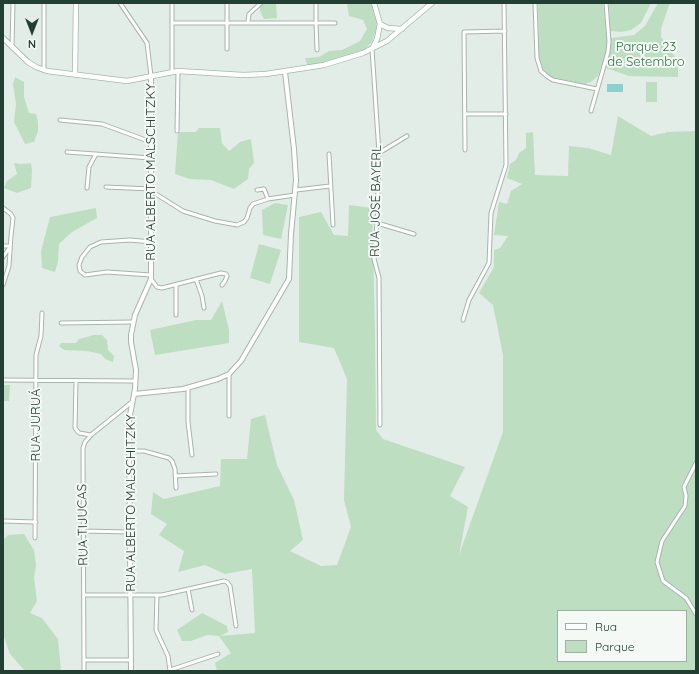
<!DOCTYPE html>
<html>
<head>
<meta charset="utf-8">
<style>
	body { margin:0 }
	#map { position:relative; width:699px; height:674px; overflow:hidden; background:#e3ede7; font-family:Quicksand,sans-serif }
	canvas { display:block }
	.frame { position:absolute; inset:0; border:4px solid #233e33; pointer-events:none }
	.legend { position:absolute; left:557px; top:610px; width:130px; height:52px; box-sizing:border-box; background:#f4f9f6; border:1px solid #a0aea8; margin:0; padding:5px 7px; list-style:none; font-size:12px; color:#233e33 }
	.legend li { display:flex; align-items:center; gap:8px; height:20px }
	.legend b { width:20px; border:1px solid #a0aea8 }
	.north { position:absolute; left:12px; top:12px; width:40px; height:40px; -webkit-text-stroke:3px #f4f9f6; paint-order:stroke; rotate:180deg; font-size:11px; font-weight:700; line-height:16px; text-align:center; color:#233e33 }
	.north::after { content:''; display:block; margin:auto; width:14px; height:18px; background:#233e33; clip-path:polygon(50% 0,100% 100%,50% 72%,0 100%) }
</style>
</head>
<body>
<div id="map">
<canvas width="699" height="674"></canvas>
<div class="frame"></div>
<ul class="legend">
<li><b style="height:5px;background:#fff"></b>Rua</li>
<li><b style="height:11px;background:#bddec1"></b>Parque</li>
</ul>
<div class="north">N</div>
</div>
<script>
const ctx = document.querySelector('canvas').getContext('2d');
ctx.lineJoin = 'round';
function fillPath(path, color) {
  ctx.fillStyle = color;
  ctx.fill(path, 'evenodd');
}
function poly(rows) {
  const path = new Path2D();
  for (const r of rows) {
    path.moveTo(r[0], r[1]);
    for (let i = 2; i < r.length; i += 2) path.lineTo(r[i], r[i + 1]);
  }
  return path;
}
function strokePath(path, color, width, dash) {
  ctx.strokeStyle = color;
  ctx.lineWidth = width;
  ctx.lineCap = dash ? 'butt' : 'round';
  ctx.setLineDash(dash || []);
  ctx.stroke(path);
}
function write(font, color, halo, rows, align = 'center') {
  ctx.font = font + ' Quicksand,sans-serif';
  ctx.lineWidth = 4;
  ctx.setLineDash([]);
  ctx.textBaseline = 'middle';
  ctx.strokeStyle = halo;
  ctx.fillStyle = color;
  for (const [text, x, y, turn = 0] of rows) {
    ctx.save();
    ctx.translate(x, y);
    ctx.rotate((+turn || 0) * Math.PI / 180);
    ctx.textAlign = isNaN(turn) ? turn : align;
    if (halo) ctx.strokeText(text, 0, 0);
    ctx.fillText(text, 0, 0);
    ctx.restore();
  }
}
fillPath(poly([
	[264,3,276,3,277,18,264,19,260,11,260,6],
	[347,3,371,3,377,21,376,30,372,42,362,52,321,63,307,65,305,58,319,57,329,51,342,50,360,41,367,29,363,20,349,16],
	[538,3,603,3,608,47,598,76,591,82,585,84,551,77,543,69,539,57],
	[609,3,651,3,641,23,631,30,621,32,610,31],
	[658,3,672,3,669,5,661,29,661,37,678,61,678,77,629,76,606,68,610,54,611,38,634,35,645,26],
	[15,77,24,82,24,97,29,113,36,114,38,122,38,131,34,142,25,144,14,122,16,104,13,84],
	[646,82,657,82,657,102,646,102],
	[618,116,651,136,668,132,696,131,696,671,217,671,215,663,231,653,219,636,207,635,191,641,182,641,177,630,202,613,227,626,228,632,220,636,255,633,252,569,225,574,205,565,178,572,184,551,159,535,167,524,151,514,153,492,164,499,220,486,221,459,247,459,251,419,265,415,277,465,294,500,303,540,290,551,321,566,337,565,351,527,344,500,347,379,334,348,299,342,299,217,321,212,334,235,348,236,349,205,372,208,375,332,376,430,383,439,465,467,450,496,468,507,459,555,503,432,503,355,493,305,479,293,494,267,494,250,500,248,508,236,494,235,499,202,507,204,511,191,522,184,507,178,510,164,516,160,519,153,526,148,526,133,533,132,535,175,568,176,569,146,588,148,611,155],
	[558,611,686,611,686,661,558,661],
	[199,128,220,128,222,143,229,151,240,142,251,139,254,163,249,169,248,179,234,189,211,180,190,179,175,174,178,132,196,132],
	[14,163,21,164,31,163,32,170,31,188,17,193,4,188,7,181,17,174],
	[275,203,288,205,281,239,263,235,262,210],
	[96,208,97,218,72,232,59,244,58,262,55,272,42,268,41,251,50,217],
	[259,244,281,250,270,284,250,278],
	[222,301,229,330,229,343,155,355,150,330,196,320,211,320],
	[94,335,102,335,107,340,108,350,114,356,113,362,105,359,101,354,87,351,64,350,59,346,61,343,76,343,79,339],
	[3,385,10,385,9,401,3,401],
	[24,534,34,550,36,565,34,578,37,601,30,613,42,618,58,639,61,671,25,671,10,654,4,637,3,540,8,535]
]), '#bddec1');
fillPath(poly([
	[607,84,623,84,623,92,607,92]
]), '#8cd0d1');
const minor = poly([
	[44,3,44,70],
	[120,3,147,43,151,76],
	[535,3,537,58,541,71,548,77,553,80,597,89],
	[248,22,249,14,261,3],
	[172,23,316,23,316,3],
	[12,47,13,3],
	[227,49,227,3],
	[372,49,379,153,377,223,374,259,379,278,380,425],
	[317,50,316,23,335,23],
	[172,71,172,3],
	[591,111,608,52,609,41,606,3],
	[465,114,506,114],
	[60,120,102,124,151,142],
	[177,131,178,71],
	[465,150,464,32,505,31],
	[67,152,151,158],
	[379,153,407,136],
	[329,154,333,225],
	[106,187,151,189],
	[87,188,89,167,96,154],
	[257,190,264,189,268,199,295,195],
	[296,190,330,186],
	[151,191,183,211,215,221,237,225,244,222,247,218,250,208,253,204,268,199],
	[3,208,11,214,13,218,11,236,9,266,3,285],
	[377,223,414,234],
	[3,246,10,246],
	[3,257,10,247],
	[151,275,107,272,85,275,80,271,79,265,82,257,90,247,101,242,130,240,152,242],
	[151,279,157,287,162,288,221,273,226,274,227,276,225,281,222,285],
	[196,279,202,296,204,308],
	[176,315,176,285],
	[463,320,469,300,489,263,491,213,506,165,504,3],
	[61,323,133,322],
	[229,374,229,416],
	[3,380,135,381],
	[76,381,75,428,79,433,91,435],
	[188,388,188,422,192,455],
	[129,451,144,451,169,458,172,461,175,469,176,488],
	[696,463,684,487,686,496,685,506,662,541,657,562,663,581,686,598,696,614],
	[175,476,216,474],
	[3,521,36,522],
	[83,531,130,532],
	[35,538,36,355,41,336,42,313],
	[188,589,192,610],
	[84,595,162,595,224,581,227,582,230,586,236,626],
	[157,595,156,630,168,656,170,671],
	[84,660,131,660],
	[170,670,218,654],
	[84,671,83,448,85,442,91,435,132,402]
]);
const tertiary = poly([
	[134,394,183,389,218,379,229,374,241,361,289,279,291,234,296,180,294,149,285,72],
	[131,671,129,420,135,389,136,370,131,342,131,335,135,315,151,279,151,76]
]);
const secondary = poly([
	[380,24,388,28,402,29],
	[3,38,28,62,36,67,47,71,127,81,178,71,243,75,266,74,324,65,363,53,387,41,432,3],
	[372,49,377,39,380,24,374,3],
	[75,74,76,3]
]);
strokePath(minor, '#a6b5ad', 5);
strokePath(tertiary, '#a6b5ad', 6);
strokePath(secondary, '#a2b9ae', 6);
strokePath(minor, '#fff', 3);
strokePath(tertiary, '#fff', 4);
strokePath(secondary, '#fff', 4.5);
write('13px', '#2d7540', '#f4f9f6', [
	["Parque 23",646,47],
	["de Setembro",646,62]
]);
write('13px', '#233e33', '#f4f9f6', [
	["RUA ALBERTO MALSCHITZKY",151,172,-90],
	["RUA JOSÉ BAYERL",376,201,-89],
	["RUA JURUÁ",36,425,-90],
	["RUA ALBERTO MALSCHITZKY",131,503,-90],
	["RUA TIJUCAS",83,525,-91]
]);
</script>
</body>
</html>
